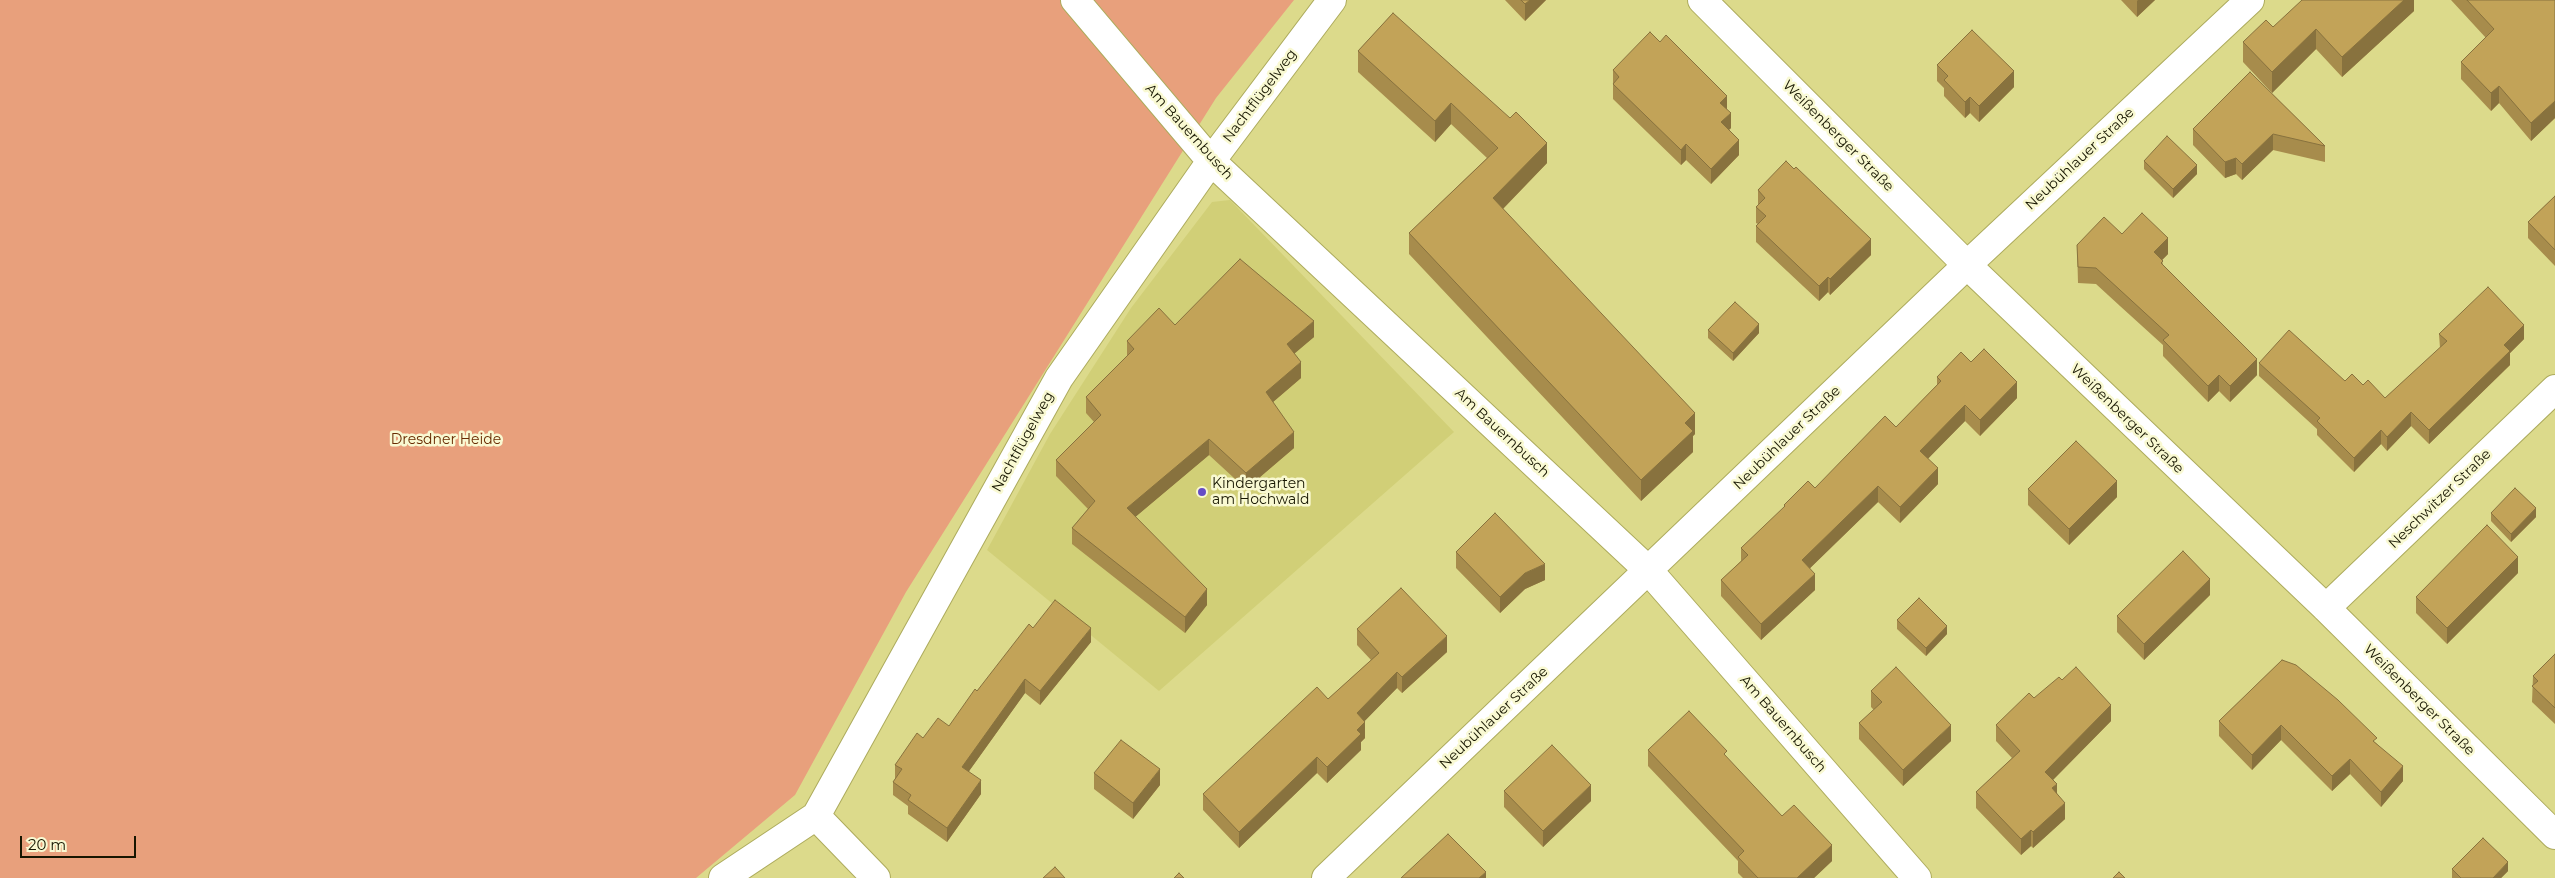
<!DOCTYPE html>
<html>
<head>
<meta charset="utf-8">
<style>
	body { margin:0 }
	#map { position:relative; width:2555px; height:878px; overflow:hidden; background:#dcda8b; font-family:Montserrat,sans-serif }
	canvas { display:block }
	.scale { position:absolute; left:20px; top:836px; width:116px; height:22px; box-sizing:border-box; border:2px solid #171601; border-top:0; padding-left:6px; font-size:15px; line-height:18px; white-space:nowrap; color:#171601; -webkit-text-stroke:4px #f9f9d2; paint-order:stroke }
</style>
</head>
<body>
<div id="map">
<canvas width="2555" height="878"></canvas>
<div class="scale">20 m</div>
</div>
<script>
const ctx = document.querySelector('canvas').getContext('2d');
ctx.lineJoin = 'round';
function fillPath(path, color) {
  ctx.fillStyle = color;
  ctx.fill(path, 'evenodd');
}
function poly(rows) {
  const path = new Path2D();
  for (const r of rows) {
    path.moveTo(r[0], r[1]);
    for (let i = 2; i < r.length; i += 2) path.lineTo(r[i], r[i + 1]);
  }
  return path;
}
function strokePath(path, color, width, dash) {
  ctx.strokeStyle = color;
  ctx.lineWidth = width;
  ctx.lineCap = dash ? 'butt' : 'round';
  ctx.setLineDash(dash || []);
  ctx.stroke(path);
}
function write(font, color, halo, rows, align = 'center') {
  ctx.font = font + ' Montserrat,sans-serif';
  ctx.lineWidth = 5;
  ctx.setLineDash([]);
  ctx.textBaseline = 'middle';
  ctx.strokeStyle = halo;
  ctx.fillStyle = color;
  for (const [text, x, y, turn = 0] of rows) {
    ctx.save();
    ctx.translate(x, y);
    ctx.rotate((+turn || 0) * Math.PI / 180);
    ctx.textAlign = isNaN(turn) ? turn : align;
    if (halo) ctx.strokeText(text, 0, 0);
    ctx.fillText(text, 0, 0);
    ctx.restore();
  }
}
fillPath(poly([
	[1230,200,1454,432,1159,691,987,550,1050,434,1131,308,1212,202]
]), '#d1cf77');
fillPath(poly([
	[0,0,1294,0,1216,98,906,592,795,795,696,878,0,878]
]), '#e8a07c');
const street = poly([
	[1075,0,1211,161,1649,571,1917,878],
	[1702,0,1967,265,2326,608,2555,835],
	[2326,608,2555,389],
	[816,816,876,878],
	[723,878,816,816,1059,378,1211,161,1332,0],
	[1326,878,1967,265,2250,0]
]);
strokePath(street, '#adab5d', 30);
strokePath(street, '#fff', 28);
fillPath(poly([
	[1505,0,1546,0,1525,21],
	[2121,0,2155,0,2137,17],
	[2414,0,2414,11,2342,77,2316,49,2272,93,2243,62,2243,42,2273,27],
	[2451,0,2555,0,2555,118,2531,141,2499,103,2491,111,2461,79,2461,62,2486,38],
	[1393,13,1547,163,1503,209,1695,434,1693,436,1693,452,1641,501,1409,254,1409,233,1487,158,1451,124,1435,142,1358,72,1358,51],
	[1937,65,2014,87,1979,122,1970,113,1965,118,1944,96,1944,88,1937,81],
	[1613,70,1727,110,1731,128,1729,130,1739,155,1711,184,1686,160,1681,165,1613,99],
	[2250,72,2325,146,2325,162,2273,150,2242,180,2236,174,2225,178,2193,145,2193,129],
	[2144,161,2197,174,2173,198,2144,169],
	[1758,190,1871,255,1830,295,1828,292,1819,301,1756,242,1756,226,1758,224,1756,223,1756,207,1758,206],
	[2555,196,2555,266,2528,238,2528,222],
	[2122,234,2168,254,2162,260,2163,265,2257,375,2230,402,2219,391,2208,402,2163,356,2163,345,2120,306,2096,284,2078,283,2077,245],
	[1175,325,1314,337,1294,353,1301,378,1273,402,1294,448,1246,489,1209,455,1135,517,1207,605,1185,633,1072,544,1072,528,1088,509,1056,476,1056,460,1094,422,1086,413,1086,397,1127,357,1127,341],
	[1708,330,1759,333,1733,361,1708,338],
	[2439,334,2524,339,2510,353,2510,365,2429,444,2411,426,2387,451,2381,444,2354,472,2317,435,2317,429,2259,376,2259,363,2363,385,2385,398,2440,348],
	[1971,362,2017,398,1980,436,1965,421,1928,458,1938,484,1900,523,1878,502,1810,568,1815,590,1761,640,1721,596,1721,580,1741,561,1741,548,1784,508,1784,505,1815,488,1896,427,1937,385,1937,377],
	[2028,489,2117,497,2069,545,2028,505],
	[2491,513,2536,517,2511,542,2491,521],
	[1456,552,1545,580,1525,589,1500,613,1456,568],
	[2518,573,2447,644,2416,613,2416,597],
	[2210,595,2144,660,2117,632,2117,616],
	[1897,620,1947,634,1926,656,1897,629],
	[1033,628,1091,642,1040,705,1025,693,969,771,981,794,947,842,908,814,908,806,893,795,893,782,895,779,895,765,923,738,949,726,977,691],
	[1357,629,1447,652,1402,693,1397,688,1364,721,1365,738,1361,742,1361,750,1327,783,1317,773,1239,848,1203,810,1203,794,1328,699,1371,660,1357,645],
	[2555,654,2555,724,2532,702,2533,676],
	[2282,660,2377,744,2403,781,2381,807,2350,774,2332,791,2281,740,2252,770,2219,736,2219,721],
	[2062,680,2111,721,2053,780,2065,819,2033,848,2031,846,2021,855,1976,808,1976,792,2012,758,1996,741,1996,725,2034,698],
	[1871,691,1951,741,1903,786,1859,739,1859,723,1874,710,1871,707],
	[1648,750,1727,758,1782,816,1832,861,1814,878,1743,878,1738,873,1738,861,1648,766],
	[1094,773,1160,785,1133,819,1094,789],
	[1504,791,1591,801,1543,847,1504,807],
	[2452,869,2508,871,2501,878,2452,878]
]), '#a78c4c');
fillPath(poly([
	[1530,0,1546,0,1525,21,1525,4],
	[2138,0,2155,0,2137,17,2137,1],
	[2404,0,2414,0,2414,11,2342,77,2342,57],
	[2316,29,2316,49,2272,93,2272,72],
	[2014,71,2014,87,1979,122,1979,106],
	[2499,86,2499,103,2491,111,2491,93],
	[1727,96,1727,111,1720,103],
	[1970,97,1970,113,1965,118,1965,102],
	[2555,101,2555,118,2531,141,2531,123],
	[1451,103,1451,124,1435,142,1435,121],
	[1731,113,1731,128,1721,137,1721,122],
	[2273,134,2273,150,2242,180,2242,164],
	[1739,140,1739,155,1711,184,1711,169],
	[1547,143,1547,163,1493,219,1493,198],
	[1686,144,1686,160,1681,165,1681,150],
	[2236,158,2236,174,2225,178,2225,162],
	[2197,165,2197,174,2173,198,2173,189],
	[2168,238,2168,254,2154,268,2154,252],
	[1871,239,1871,255,1830,295,1830,279],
	[1828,277,1828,292,1819,301,1819,286],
	[1314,321,1314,337,1287,360,1287,344],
	[1759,324,1759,333,1733,361,1733,353],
	[2524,325,2524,339,2510,353,2510,365,2429,444,2429,430,2504,345],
	[2257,359,2257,375,2230,402,2230,386],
	[1301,362,1301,378,1266,408,1266,392],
	[2219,375,2219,391,2208,402,2208,386],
	[2017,382,2017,398,1980,436,1980,420],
	[1965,405,1965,421,1920,467,1920,451],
	[2411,412,2411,426,2387,451,2387,437],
	[1695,413,1695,434,1693,436,1693,452,1641,501,1641,480,1685,423],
	[2381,430,2381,444,2354,472,2354,458],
	[1294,432,1294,448,1246,489,1246,473],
	[1209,439,1209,455,1127,524,1127,508],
	[1938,468,1938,484,1900,523,1900,507],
	[2117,481,2117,497,2069,545,2069,529],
	[1878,486,1878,502,1802,576,1802,560],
	[2536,508,2536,517,2511,542,2511,534],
	[2518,557,2518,573,2447,644,2447,628],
	[1545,564,1545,580,1525,589,1500,613,1500,597,1525,573],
	[1815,574,1815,590,1761,640,1761,624],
	[2210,579,2210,595,2144,660,2144,644],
	[1207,589,1207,605,1185,633,1185,617],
	[1947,626,1947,634,1926,656,1926,648],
	[1091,628,1091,642,1040,705,1040,691],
	[1447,636,1447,652,1402,693,1402,677],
	[1397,672,1397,688,1357,729,1357,713],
	[1025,679,1025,693,962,781,962,767],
	[2111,705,2111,721,2045,788,2045,772],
	[1365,722,1365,738,1361,742,1361,750,1327,783,1327,767,1357,730],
	[1951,725,1951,741,1903,786,1903,770],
	[2281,725,2281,740,2252,770,2252,755],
	[1317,757,1317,773,1239,848,1239,832],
	[2350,759,2350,774,2332,791,2332,776],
	[2403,766,2403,781,2381,807,2381,792],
	[1160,769,1160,785,1133,819,1133,803],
	[981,780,981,794,947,842,947,828],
	[2057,784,2057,800,2052,788],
	[1591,785,1591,801,1543,847,1543,831],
	[2065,803,2065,819,2033,848,2033,832],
	[2031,830,2031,846,2021,855,2021,839],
	[1832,845,1832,861,1814,878,1797,878],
	[2508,862,2508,871,2501,878,2493,878],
	[1486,872,1486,878,1479,878]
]), '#88723e');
const building = poly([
	[1521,0,1530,0,1525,4,1521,0],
	[2302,0,2404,0,2342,57,2316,29,2272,72,2243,42,2266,20,2273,27,2302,0],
	[2467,0,2555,0,2555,101,2531,123,2499,86,2491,93,2461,62,2494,29,2467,0],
	[1393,13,1510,118,1516,112,1547,143,1493,198,1695,413,1685,423,1693,431,1641,480,1409,233,1498,148,1451,103,1435,121,1358,51,1393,13],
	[1972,30,2014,71,1979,106,1970,97,1965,102,1944,80,1948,76,1937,65,1972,30],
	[1650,32,1660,42,1666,35,1727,96,1720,103,1731,113,1721,122,1739,140,1711,169,1686,144,1681,150,1613,84,1619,77,1613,70,1650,32],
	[2250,72,2325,146,2273,134,2242,164,2236,158,2225,162,2193,129,2250,72],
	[2167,136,2197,165,2173,189,2144,161,2167,136],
	[1786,161,1794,169,1796,167,1871,239,1830,279,1828,277,1819,286,1756,226,1766,216,1756,207,1765,198,1758,190,1786,161],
	[2555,196,2555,250,2528,222,2555,196],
	[2142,213,2168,238,2154,252,2163,261,2161,263,2257,359,2230,386,2219,375,2208,386,2163,340,2169,335,2120,290,2096,268,2078,267,2077,245,2104,217,2122,234,2142,213],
	[1240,259,1314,321,1287,344,1301,362,1266,392,1294,432,1246,473,1209,439,1127,508,1207,589,1185,617,1072,528,1095,501,1056,460,1101,415,1086,397,1134,349,1127,341,1159,308,1175,325,1240,259],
	[2488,287,2524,325,2504,345,2510,351,2429,430,2411,412,2387,437,2381,430,2354,458,2317,421,2320,418,2259,363,2289,330,2345,381,2352,374,2363,385,2368,380,2385,398,2447,341,2439,334,2488,287],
	[1735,302,1759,324,1733,353,1708,330,1735,302],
	[1984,349,2017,382,1980,420,1965,405,1920,451,1938,468,1900,507,1878,486,1802,560,1815,574,1761,624,1721,580,1748,555,1741,548,1785,506,1784,505,1808,481,1815,488,1885,416,1896,427,1941,381,1937,377,1961,352,1971,362,1984,349],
	[2076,441,2117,481,2069,529,2028,489,2076,441],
	[2515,488,2536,508,2511,534,2491,513,2515,488],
	[1495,513,1545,564,1525,573,1500,597,1456,552,1495,513],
	[2487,525,2518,557,2447,628,2416,597,2487,525],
	[2183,551,2210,579,2144,644,2117,616,2183,551],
	[1401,588,1447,636,1402,677,1397,672,1357,713,1365,722,1357,730,1361,734,1327,767,1317,757,1239,832,1203,794,1317,687,1328,699,1379,653,1357,629,1401,588],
	[1919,598,1947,626,1926,648,1897,620,1919,598],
	[1055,600,1091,628,1040,691,1025,679,962,767,981,780,947,828,908,800,911,795,893,782,902,769,895,765,917,733,923,738,938,718,949,726,975,689,977,691,1029,624,1033,628,1055,600],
	[2555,654,2555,708,2532,686,2538,681,2533,676,2555,654],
	[2282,660,2296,665,2338,700,2377,738,2373,741,2403,766,2381,792,2350,759,2332,776,2281,725,2252,755,2219,721,2282,660],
	[1896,667,1951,725,1903,770,1859,723,1882,702,1871,691,1896,667],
	[2076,667,2111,705,2045,772,2057,784,2052,788,2065,803,2033,832,2031,830,2021,839,1976,792,2020,751,1996,725,2029,693,2034,698,2059,677,2062,680,2076,667],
	[1689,711,1727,751,1724,754,1782,816,1794,805,1832,845,1797,878,1758,878,1738,857,1744,851,1648,750,1689,711],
	[1121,740,1160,769,1133,803,1094,773,1121,740],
	[1552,745,1591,785,1543,831,1504,791,1552,745],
	[1448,834,1486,872,1479,878,1401,878,1448,834],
	[2483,838,2508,862,2493,878,2461,878,2452,869,2483,838],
	[1055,867,1065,878,1043,878,1055,867],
	[2119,872,2125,878,2113,878,2119,872],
	[1179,873,1184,878,1174,878,1179,873]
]);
fillPath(building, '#c2a358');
strokePath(building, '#88723e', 1);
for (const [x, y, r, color] of [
	[1202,492,5,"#654cc5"]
]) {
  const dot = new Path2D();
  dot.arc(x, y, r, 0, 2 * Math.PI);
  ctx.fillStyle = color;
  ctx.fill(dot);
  strokePath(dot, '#f9f9d2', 2);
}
write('14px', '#171601', '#f9f9d2', [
	["Nachtflügelweg",1260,96,-53],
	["Am Bauernbusch",1189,132,48],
	["Weißenberger Straße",1838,136,45],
	["Neubühlauer Straße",2080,159,-43],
	["Weißenberger Straße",2127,419,44],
	["Am Bauernbusch",1502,433,43],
	["Neubühlauer Straße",1787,438,-44],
	["Nachtflügelweg",1023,442,-61],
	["Neschwitzer Straße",2440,499,-44],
	["Weißenberger Straße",2419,700,45],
	["Neubühlauer Straße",1494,718,-43],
	["Am Bauernbusch",1783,724,49]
]);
write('14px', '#682b02', '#f9f9d2', [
	["Dresdner Heide",446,440]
]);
write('14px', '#171601', '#f9f9d2', [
	["Kindergarten",1212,484],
	["am Hochwald",1212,500]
], 'left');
</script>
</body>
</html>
